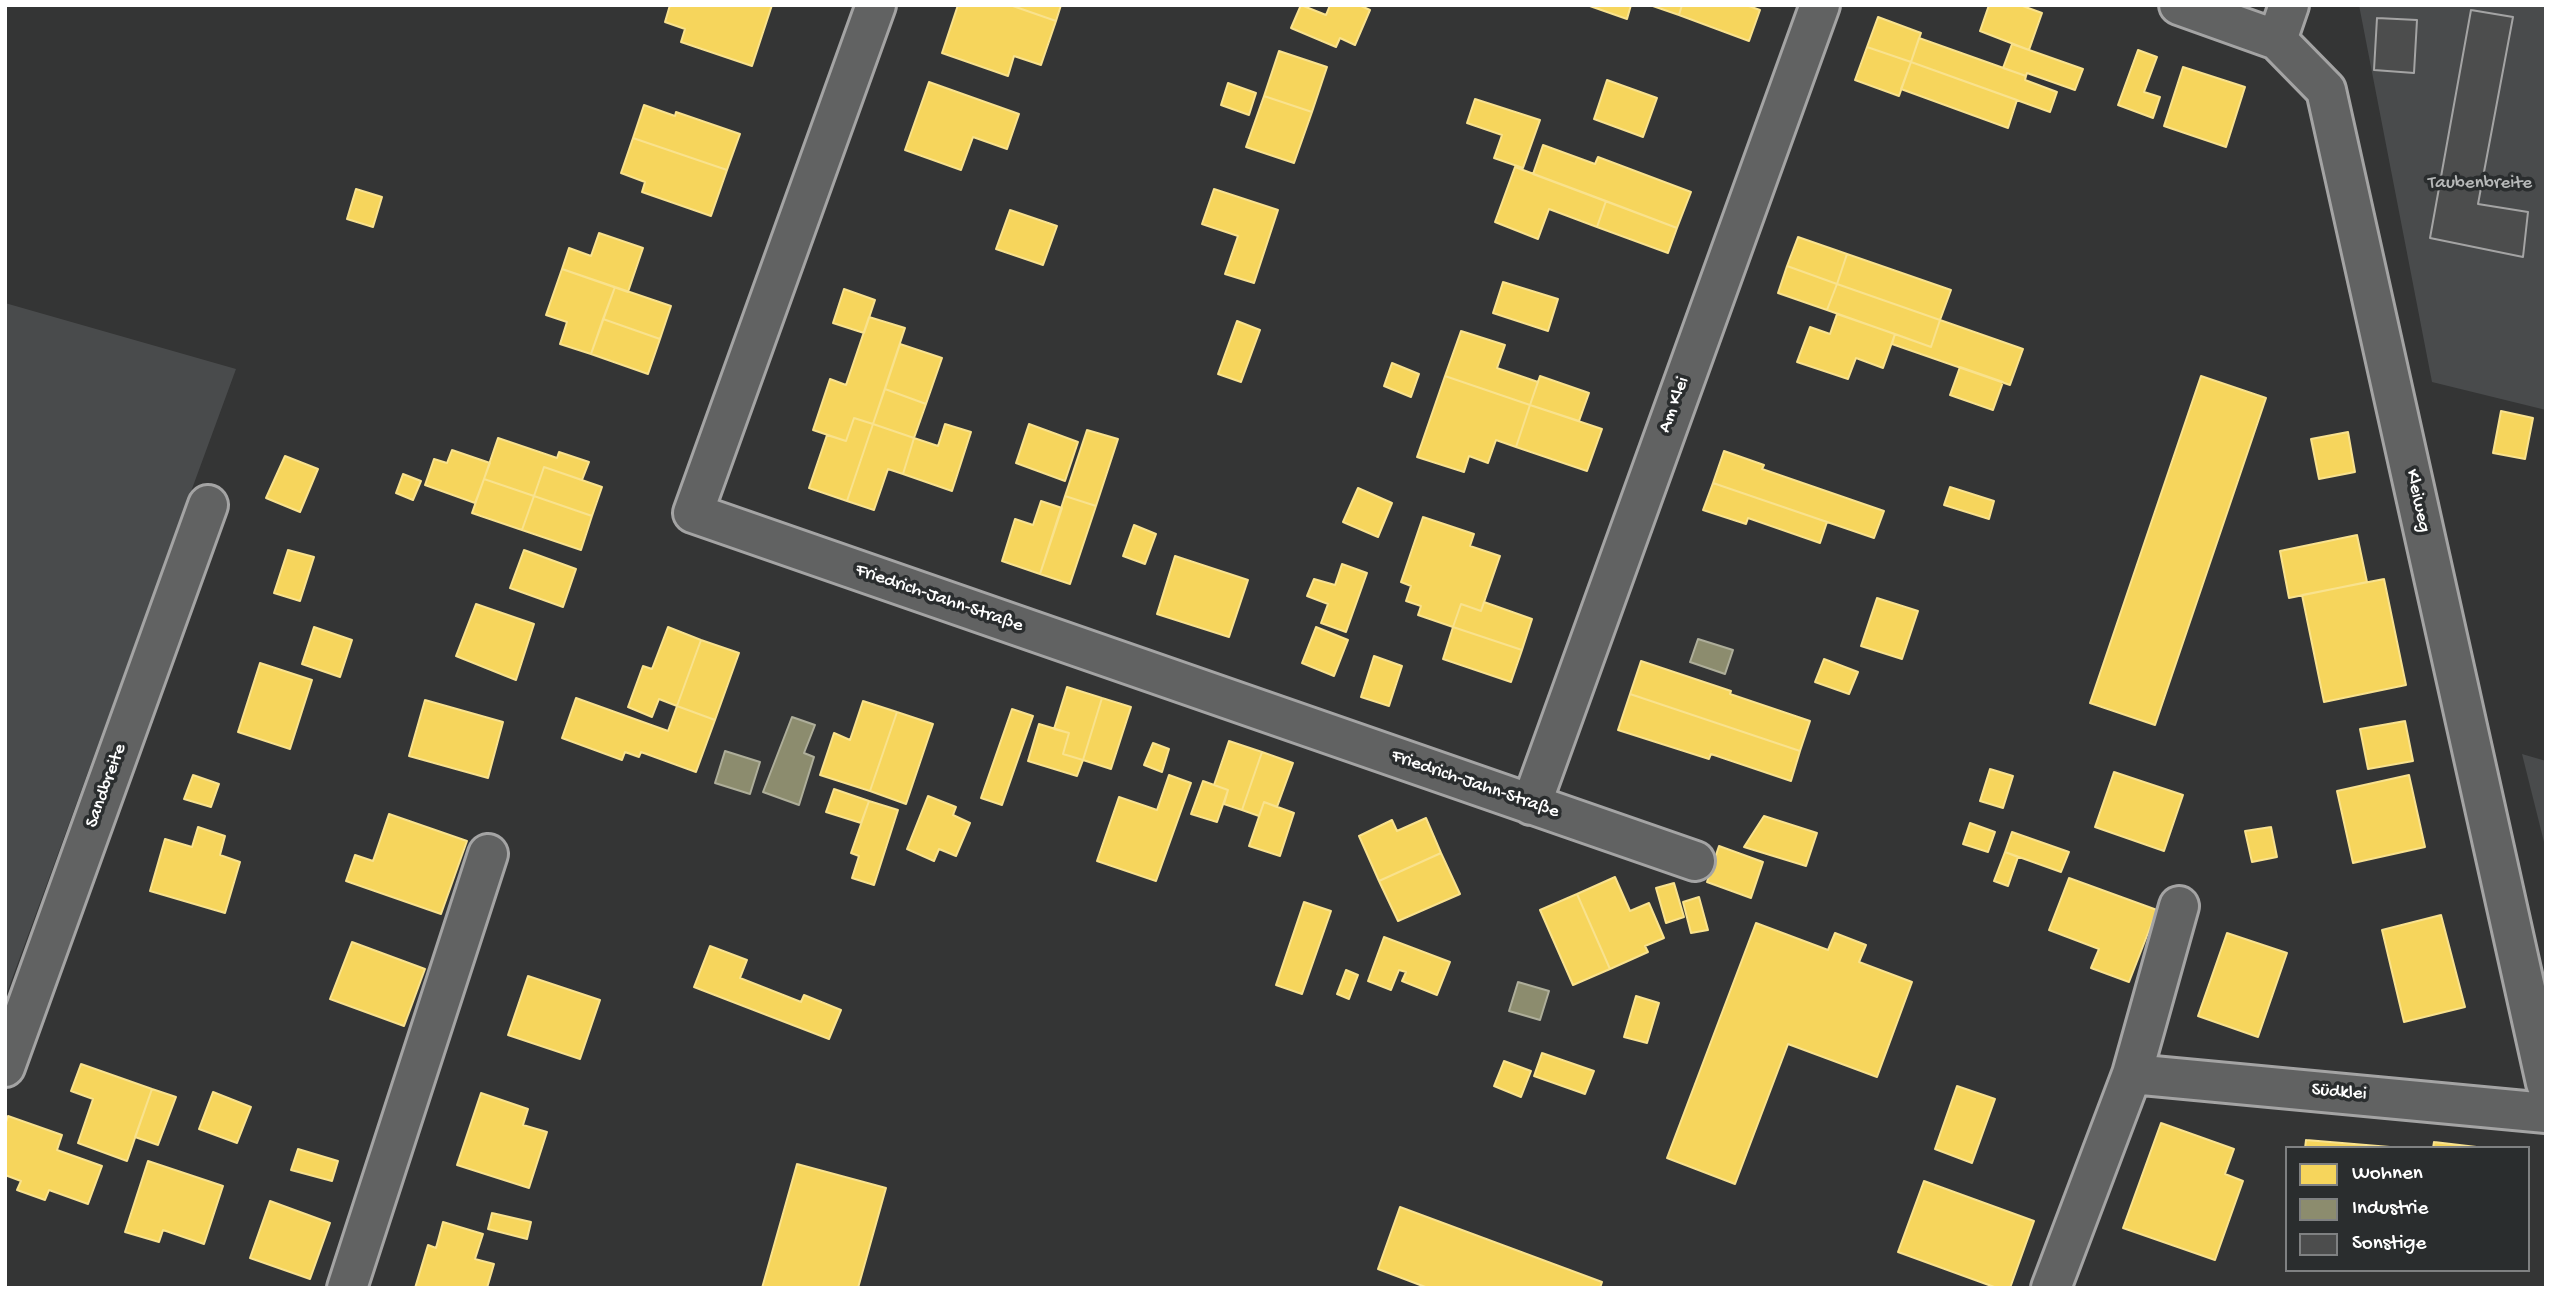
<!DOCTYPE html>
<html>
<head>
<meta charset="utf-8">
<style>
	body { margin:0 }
	#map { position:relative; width:2551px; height:1293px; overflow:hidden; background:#343535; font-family:"Gochi Hand",sans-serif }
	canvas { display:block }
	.frame { position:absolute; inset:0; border:7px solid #fff; pointer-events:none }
	.legend { position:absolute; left:2285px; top:1146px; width:245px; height:126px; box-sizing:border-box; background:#2a2d2e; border:2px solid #7f8182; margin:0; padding:9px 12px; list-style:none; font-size:21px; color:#fff }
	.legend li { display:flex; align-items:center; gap:14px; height:35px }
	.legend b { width:35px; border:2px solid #7f8182 }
</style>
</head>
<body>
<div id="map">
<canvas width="2551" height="1293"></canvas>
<div class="frame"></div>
<ul class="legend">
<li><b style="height:19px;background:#f6d55c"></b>Wohnen</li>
<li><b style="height:19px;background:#8c8c6e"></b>Industrie</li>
<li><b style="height:19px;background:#4c4d4d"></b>Sonstige</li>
</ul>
</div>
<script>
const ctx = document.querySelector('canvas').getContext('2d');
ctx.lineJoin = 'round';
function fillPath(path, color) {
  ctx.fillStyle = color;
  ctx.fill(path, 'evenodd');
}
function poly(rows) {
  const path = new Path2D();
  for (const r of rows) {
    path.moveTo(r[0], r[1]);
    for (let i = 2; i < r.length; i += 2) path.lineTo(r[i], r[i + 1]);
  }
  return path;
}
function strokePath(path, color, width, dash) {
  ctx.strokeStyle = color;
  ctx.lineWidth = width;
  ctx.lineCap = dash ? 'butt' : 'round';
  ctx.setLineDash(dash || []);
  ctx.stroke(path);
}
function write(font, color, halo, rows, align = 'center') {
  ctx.font = font + ' "Gochi Hand",sans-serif';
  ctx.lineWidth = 7;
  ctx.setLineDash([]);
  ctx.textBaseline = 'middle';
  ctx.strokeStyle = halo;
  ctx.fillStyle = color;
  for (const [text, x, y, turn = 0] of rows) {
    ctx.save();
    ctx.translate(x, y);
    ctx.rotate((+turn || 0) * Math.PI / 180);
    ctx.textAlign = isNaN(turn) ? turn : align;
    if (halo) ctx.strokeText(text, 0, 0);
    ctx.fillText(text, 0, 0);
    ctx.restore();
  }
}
fillPath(poly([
	[2359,5,2546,5,2546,410,2432,382],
	[5,303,236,369,5,998],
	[2522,754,2546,761,2546,850]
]), '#494b4c');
const homes = poly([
	[670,5,772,5,752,66,681,42,685,29,665,22,670,5],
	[958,5,1010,5,1056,21,1041,65,1014,56,1008,76,942,53,958,5],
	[1010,5,1061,5,1056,21,1010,5],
	[1301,5,1326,15,1330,5,1359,5,1370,10,1355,45,1340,38,1336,47,1291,28,1301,5],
	[1587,5,1631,5,1627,19,1587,5],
	[1650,5,1682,5,1679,15,1650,5],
	[1682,5,1746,5,1760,10,1749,41,1679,15,1682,5],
	[1989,5,2020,5,2042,13,2029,50,1980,31,1989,5],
	[1878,17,1921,33,1911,62,1867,47,1878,17],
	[1919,38,2026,76,2025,80,2057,92,2050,112,1911,62,1919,38],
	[2012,44,2083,69,2075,90,2027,73,2026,76,2003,68,2012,44],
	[1867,47,1911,62,1899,96,1855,80,1867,47],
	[2138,50,2157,57,2144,92,2160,97,2153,118,2118,105,2138,50],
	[1279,51,1327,67,1312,112,1264,96,1279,51],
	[1911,62,2017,100,2008,128,1901,89,1911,62],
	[2183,67,2245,87,2226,147,2164,126,2183,67],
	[1607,80,1657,98,1643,137,1594,119,1607,80],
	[929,82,1019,114,1007,149,973,137,961,170,905,150,929,82],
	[1228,83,1256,93,1249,115,1221,105,1228,83],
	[1264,96,1312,112,1294,163,1246,147,1264,96],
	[1475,99,1540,120,1523,168,1494,158,1502,135,1467,123,1475,99],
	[644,105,675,116,676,112,740,134,727,170,633,138,644,105],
	[633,138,727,170,711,216,642,192,645,182,621,173,633,138],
	[1543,145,1595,164,1598,157,1691,192,1677,228,1533,174,1543,145],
	[1515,167,1606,201,1597,227,1549,209,1538,239,1495,222,1515,167],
	[356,189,382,197,373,227,347,219,356,189],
	[1214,189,1278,210,1254,283,1225,274,1238,236,1202,224,1214,189],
	[1606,201,1677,228,1668,253,1597,227,1606,201],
	[1010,210,1057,226,1043,265,996,249,1010,210],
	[599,233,643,248,628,292,562,269,569,248,591,256,599,233],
	[1798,237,1847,254,1837,284,1787,266,1798,237],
	[1847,254,1951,290,1940,320,1837,284,1847,254],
	[1787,266,1837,284,1827,310,1778,293,1787,266],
	[562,269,615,287,591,354,560,344,567,322,546,315,562,269],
	[1503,282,1558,299,1548,331,1493,313,1503,282],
	[1837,284,1940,320,1931,347,1827,310,1837,284],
	[615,287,671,306,660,339,603,319,615,287],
	[844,289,875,300,864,333,833,323,844,289],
	[1837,314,1895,334,1883,368,1856,358,1848,379,1797,362,1810,327,1830,334,1837,314],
	[869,317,905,328,873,424,854,418,846,441,813,430,830,379,846,385,869,317],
	[603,319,660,339,648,374,591,354,603,319],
	[1940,320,2023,349,2010,385,1892,344,1895,334,1931,347,1940,320],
	[1237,321,1260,330,1241,382,1218,374,1237,321],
	[1461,331,1505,345,1497,368,1538,382,1530,405,1445,376,1461,331],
	[900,344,942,358,926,404,885,389,900,344],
	[1392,363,1419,374,1411,397,1384,386,1392,363],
	[1960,367,2003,382,1993,410,1950,395,1960,367],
	[1445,376,1530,405,1516,447,1496,440,1488,463,1469,456,1464,472,1417,457,1445,376],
	[1540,376,1589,393,1579,421,1530,405,1540,376],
	[2201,376,2266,398,2155,725,2090,703,2201,376],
	[885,389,926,404,914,438,873,424,885,389],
	[1530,405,1602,429,1587,471,1516,447,1530,405],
	[2501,411,2533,418,2525,459,2493,453,2501,411],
	[854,418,873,424,847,501,809,488,827,435,846,441,854,418],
	[873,424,914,438,903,474,888,469,874,510,847,501,873,424],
	[945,424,971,432,952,491,903,474,914,438,938,446,945,424],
	[1029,424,1078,442,1065,481,1016,463,1029,424],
	[1087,430,1118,439,1096,506,1065,496,1087,430],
	[2348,432,2355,472,2319,479,2311,439,2348,432],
	[498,438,557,458,559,452,589,462,582,480,544,467,534,496,484,479,498,438],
	[452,450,490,463,475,503,425,485,434,459,447,463,452,450],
	[1724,451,1764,465,1762,469,1884,511,1874,538,1713,483,1724,451],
	[285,456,318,469,300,512,266,498,285,456],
	[544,467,602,487,592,516,534,496,544,467],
	[403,474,421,481,413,500,396,493,403,474],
	[484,479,534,496,522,530,472,513,484,479],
	[1713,483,1827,522,1820,543,1748,518,1746,524,1703,510,1713,483],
	[1950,487,1994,501,1989,519,1944,505,1950,487],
	[1358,488,1392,503,1378,537,1343,522,1358,488],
	[534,496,592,516,581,550,522,530,534,496],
	[1065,496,1096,506,1070,584,1040,574,1065,496],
	[1041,501,1062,508,1040,574,1002,561,1015,519,1033,525,1041,501],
	[1423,517,1474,534,1470,546,1500,556,1481,611,1461,604,1453,627,1418,615,1421,606,1406,601,1411,586,1401,582,1423,517],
	[1134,525,1156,534,1145,564,1123,556,1134,525],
	[2357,535,2367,582,2289,598,2280,551,2357,535],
	[288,550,314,557,300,601,274,593,288,550],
	[524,550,576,569,563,607,510,588,524,550],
	[1175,556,1248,580,1229,637,1157,614,1175,556],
	[1342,564,1367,573,1346,632,1321,623,1328,604,1307,596,1314,579,1335,585,1342,564],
	[2384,579,2406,685,2324,702,2302,595,2384,579],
	[1877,598,1918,611,1902,659,1861,646,1877,598],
	[1484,602,1532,619,1522,650,1453,627,1461,604,1481,611,1484,602],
	[476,604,534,624,516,680,456,656,476,604],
	[314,627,352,640,340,677,302,664,314,627],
	[668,627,701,640,677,706,659,699,652,717,628,707,643,666,652,669,668,627],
	[1316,627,1348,640,1334,676,1302,663,1316,627],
	[1453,627,1522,650,1511,682,1443,659,1453,627],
	[701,640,739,653,715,720,677,706,701,640],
	[1374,656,1402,666,1389,706,1361,697,1374,656],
	[1824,659,1858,672,1849,694,1815,682,1824,659],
	[1641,661,1731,691,1730,694,1810,721,1800,751,1630,694,1641,661],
	[260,663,312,680,290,749,238,732,260,663],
	[1067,687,1102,698,1083,760,1063,754,1069,733,1054,729,1067,687],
	[1630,694,1800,751,1791,781,1711,754,1709,759,1618,730,1630,694],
	[576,698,668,731,677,706,715,720,696,772,641,752,639,757,625,752,622,760,562,738,576,698],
	[1102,698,1131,707,1111,769,1083,760,1102,698],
	[425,700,503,722,488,778,409,756,425,700],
	[863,701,897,712,870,791,820,775,834,733,850,740,863,701],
	[1012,709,1033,716,1002,805,981,798,1012,709],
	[897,712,933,724,906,804,870,791,897,712],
	[2405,721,2413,761,2368,769,2360,729,2405,721],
	[1039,724,1069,733,1063,754,1083,760,1077,776,1028,761,1039,724],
	[1229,741,1262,752,1242,810,1224,804,1228,790,1214,785,1229,741],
	[1153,743,1169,749,1162,772,1144,765,1153,743],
	[1262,752,1293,763,1277,807,1264,802,1259,816,1242,810,1262,752],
	[1990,769,2013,776,2003,808,1980,801,1990,769],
	[2114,772,2183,795,2164,851,2095,827,2114,772],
	[193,775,219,784,211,807,184,799,193,775],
	[1169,775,1191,783,1156,881,1097,861,1119,797,1157,810,1169,775],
	[2409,775,2425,847,2353,863,2337,791,2409,775],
	[1203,781,1228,790,1217,822,1191,814,1203,781],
	[834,789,869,801,861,823,826,812,834,789],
	[928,796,956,807,953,815,970,823,956,856,939,849,934,861,907,849,928,796],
	[869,801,898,810,874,885,852,878,859,856,851,853,869,801],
	[1264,802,1294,813,1280,856,1249,846,1264,802],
	[389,814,467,841,441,914,346,881,355,855,373,861,389,814],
	[1764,816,1817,833,1806,866,1744,847,1764,816],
	[1426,818,1441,853,1379,881,1359,836,1392,820,1397,831,1426,818],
	[1970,823,1995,832,1988,852,1963,844,1970,823],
	[198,827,225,836,220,855,240,862,225,913,150,891,165,839,192,847,198,827],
	[2271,827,2277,857,2252,862,2245,831,2271,827],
	[2012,832,2069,852,2061,872,2005,852,2012,832],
	[1719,846,1763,862,1751,898,1707,882,1719,846],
	[2005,852,2018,857,2008,886,1994,881,2005,852],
	[1441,853,1460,894,1398,921,1379,881,1441,853],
	[1615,877,1630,911,1649,903,1664,938,1645,946,1648,952,1610,969,1577,894,1615,877],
	[2069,878,2157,910,2129,982,2091,968,2099,949,2049,930,2069,878],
	[1674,883,1684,917,1666,923,1656,888,1674,883],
	[1577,894,1610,969,1573,985,1540,910,1577,894],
	[1699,897,1708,930,1691,933,1683,902,1699,897],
	[1304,902,1331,911,1302,994,1276,985,1304,902],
	[2441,915,2465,1007,2404,1022,2382,930,2441,915],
	[1756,923,1828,950,1835,933,1866,945,1859,962,1912,982,1877,1077,1788,1044,1735,1184,1667,1158,1756,923],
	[2227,933,2287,953,2258,1037,2198,1016,2227,933],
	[1384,937,1450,962,1437,995,1402,981,1406,972,1399,970,1391,990,1368,981,1384,937],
	[352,942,425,969,404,1026,330,999,352,942],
	[710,946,747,960,740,978,801,1002,804,995,841,1010,829,1039,694,987,710,946],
	[1346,970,1358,975,1349,999,1337,994,1346,970],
	[528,976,600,1000,580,1059,508,1035,528,976],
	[1636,996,1659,1003,1647,1043,1624,1037,1636,996],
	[1542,1053,1594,1071,1585,1094,1534,1076,1542,1053],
	[1504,1061,1531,1071,1521,1097,1494,1086,1504,1061],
	[81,1064,152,1089,127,1161,78,1143,93,1099,71,1091,81,1064],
	[1957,1086,1995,1099,1972,1163,1935,1149,1957,1086],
	[152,1089,176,1097,158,1145,135,1137,152,1089],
	[213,1092,251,1107,237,1143,199,1129,213,1092],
	[481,1093,528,1109,523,1125,547,1132,529,1188,457,1165,481,1093],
	[8,1116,62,1135,57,1150,102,1166,88,1204,49,1190,45,1200,17,1190,21,1181,5,1175,5,1125,8,1116],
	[2161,1123,2234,1149,2225,1174,2243,1181,2215,1260,2123,1228,2161,1123],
	[2306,1140,2390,1147,2390,1148,2305,1148,2306,1140],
	[2434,1142,2485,1148,2433,1148,2434,1142],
	[298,1149,338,1161,332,1181,291,1170,298,1149],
	[148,1161,223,1186,204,1244,163,1230,159,1242,125,1232,148,1161],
	[797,1164,886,1188,858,1288,762,1288,797,1164],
	[1924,1181,2034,1221,2010,1288,1997,1288,1898,1252,1924,1181],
	[270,1201,330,1223,310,1279,250,1258,270,1201],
	[1400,1207,1602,1282,1600,1288,1428,1288,1378,1269,1400,1207],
	[492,1213,531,1222,527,1239,488,1229,492,1213],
	[443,1222,483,1234,475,1259,494,1264,487,1288,415,1288,428,1245,436,1248,443,1222]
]);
fillPath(homes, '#f6d55c');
strokePath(homes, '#f9e28d', 2);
const industry = poly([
	[1698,639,1733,650,1725,674,1690,662,1698,639],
	[792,717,815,725,804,753,814,757,799,805,763,792,792,717],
	[725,751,760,762,750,794,715,783,725,751],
	[1518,982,1549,991,1540,1020,1509,1011,1518,982]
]);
fillPath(industry, '#8c8c6e');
strokePath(industry, '#aeae9a', 2);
const building = poly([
	[2471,10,2513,17,2478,204,2528,212,2523,257,2430,238,2471,10],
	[2377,18,2417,20,2414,73,2374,70,2377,18]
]);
fillPath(building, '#4c4d4d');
strokePath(building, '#a4a4a4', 2);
const minor = poly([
	[876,5,693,513,1695,861],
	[2179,5,2277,40,2326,90,2546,1083],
	[2277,40,2289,5],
	[1531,805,1820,5],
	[5,1067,208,505],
	[2132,1074,2179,906],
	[347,1288,488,854],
	[2051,1288,2132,1074,2546,1113]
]);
strokePath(minor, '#a4a4a4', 44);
strokePath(minor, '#616262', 38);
write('19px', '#b7b9b9', '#2a2d2e', [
	["Taubenbreite",2480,184]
]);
write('19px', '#fff', '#2a2d2e', [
	["Am Klei",1675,405,-70],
	["Kleiweg",2417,501,78],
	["Friedrich-Jahn-Straße",939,599,19],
	["Friedrich-Jahn-Straße",1475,785,19],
	["Sandbreite",107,786,-70],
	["Südklei",2339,1093,5]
]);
</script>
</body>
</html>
